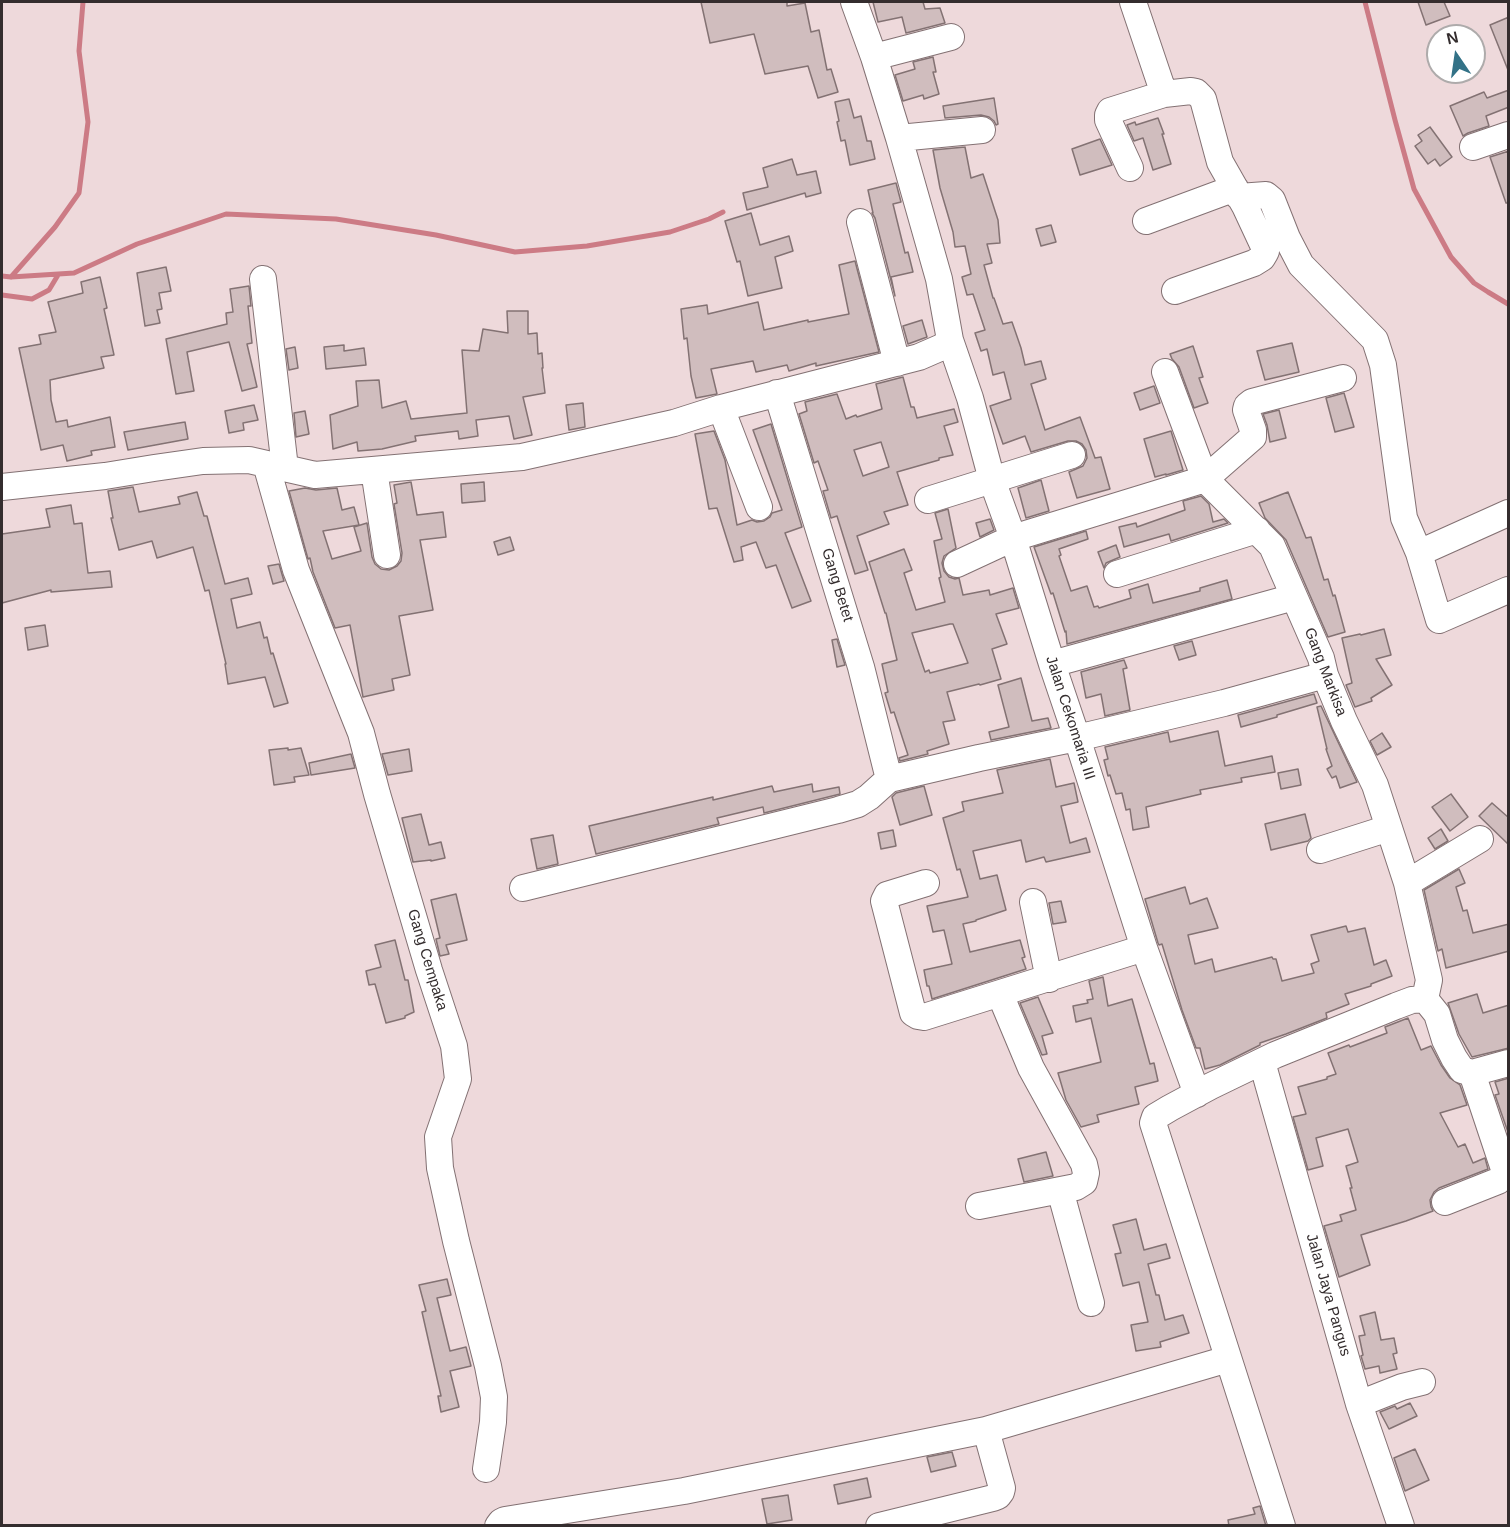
<!DOCTYPE html>
<html>
<head>
<meta charset="utf-8">
<style>
	body { margin:0 }
	#map { position:relative; width:1510px; height:1527px; overflow:hidden; background:#eed9db; font-family:Helvetica,sans-serif }
	canvas { display:block }
	.frame { position:absolute; inset:0; border:3px solid #342d2e; pointer-events:none }
	.north { position:absolute; left:1426px; top:24px; width:60px; height:60px; box-sizing:border-box; background:#fff; border:2px solid #aeabab; border-radius:50%; rotate:347deg; font-size:16px; font-weight:700; line-height:24px; text-align:center; color:#342d2e }
	.north::after { content:''; display:block; margin:auto; width:21px; height:27px; background:#337287; clip-path:polygon(50% 0,100% 100%,50% 72%,0 100%) }
</style>
</head>
<body>
<div id="map">
<canvas width="1510" height="1527"></canvas>
<div class="frame"></div>
<div class="north">N</div>
</div>
<script>
const ctx = document.querySelector('canvas').getContext('2d');
ctx.lineJoin = 'round';
function poly(rows) {
  const path = new Path2D();
  for (const r of rows) {
    path.moveTo(r[0], r[1]);
    for (let i = 2; i < r.length; i += 2) path.lineTo(r[i], r[i + 1]);
  }
  return path;
}
function strokePath(path, color, width, dash) {
  ctx.strokeStyle = color;
  ctx.lineWidth = width;
  ctx.lineCap = dash ? 'butt' : 'round';
  ctx.setLineDash(dash || []);
  ctx.stroke(path);
}
function fillPath(path, color) {
  ctx.fillStyle = color;
  ctx.fill(path, 'evenodd');
}
function write(font, color, halo, rows, align = 'center') {
  ctx.font = font + ' Helvetica,sans-serif';
  ctx.lineWidth = 4.5;
  ctx.setLineDash([]);
  ctx.textBaseline = 'middle';
  ctx.strokeStyle = halo;
  ctx.fillStyle = color;
  for (const [text, x, y, turn = 0] of rows) {
    ctx.save();
    ctx.translate(x, y);
    ctx.rotate((+turn || 0) * Math.PI / 180);
    ctx.textAlign = isNaN(turn) ? turn : align;
    if (halo) ctx.strokeText(text, 0, 0);
    ctx.fillText(text, 0, 0);
    ctx.restore();
  }
}
strokePath(poly([
	[1365,2,1395,120,1414,189,1451,257,1474,283,1488,292,1508,304],
	[2,276,11,277,74,273,137,244,226,214,336,219,436,235,515,252,587,246,670,232,709,219,723,212],
	[11,277,55,227,79,193,88,122,79,51,83,2],
	[2,295,32,299,49,290,58,275]
]), '#cc7b85', 5);
const building = poly([
	[701,2,787,2,787,6,805,3,811,32,819,30,827,70,831,69,838,92,818,98,808,66,765,74,754,34,710,43,701,2],
	[873,2,923,2,925,9,940,8,945,23,906,33,902,17,878,22,873,2],
	[1418,2,1444,2,1450,16,1426,25,1418,2],
	[1509,17,1509,70,1508,70,1490,25,1509,17],
	[933,57,936,72,933,72,939,94,924,99,923,95,903,101,895,75,915,69,913,62,933,57],
	[1509,90,1509,107,1486,116,1489,126,1468,133,1463,136,1450,106,1484,92,1487,98,1509,90],
	[994,98,998,124,996,125,994,121,989,117,981,115,945,118,943,106,994,98],
	[849,99,854,118,861,116,867,141,871,141,875,159,850,165,845,140,841,141,837,122,839,121,835,102,849,99],
	[1158,118,1164,134,1162,134,1171,164,1153,170,1143,138,1134,141,1127,125,1135,122,1136,125,1158,118],
	[1430,127,1452,157,1440,166,1435,159,1428,164,1415,146,1422,141,1418,135,1430,127],
	[1100,139,1112,165,1080,175,1072,149,1100,139],
	[965,147,971,178,983,174,998,220,1000,243,987,244,992,263,984,265,993,298,994,298,1003,324,1012,322,1021,348,1025,365,1041,361,1046,379,1031,384,1045,430,1080,417,1095,458,1101,457,1110,489,1077,498,1069,472,1083,466,1087,458,1086,450,1082,444,1076,441,1068,441,1031,452,1025,436,1003,444,990,406,1011,399,1004,372,993,375,987,349,981,351,975,333,985,330,973,294,967,295,962,277,971,274,965,246,955,247,953,232,940,188,933,150,965,147],
	[1509,151,1509,203,1506,203,1490,157,1509,151],
	[792,159,797,175,816,171,821,193,806,197,805,193,747,210,743,193,768,187,763,168,792,159],
	[896,183,901,202,893,204,905,253,908,252,913,272,891,277,895,296,875,218,872,213,873,213,868,190,896,183],
	[751,213,760,245,789,236,793,251,775,257,782,288,748,296,740,261,737,262,725,221,751,213],
	[1051,225,1056,242,1041,246,1036,229,1051,225],
	[855,261,879,352,816,366,816,363,789,371,787,365,756,372,753,361,711,369,717,394,696,398,691,376,687,338,684,339,681,309,707,305,708,314,758,302,764,330,808,320,808,322,849,314,839,265,855,261],
	[166,267,171,291,159,293,162,309,157,310,160,323,145,326,137,273,166,267],
	[100,277,107,308,104,309,114,355,101,357,104,368,50,380,51,400,56,422,67,420,68,427,110,417,115,447,91,451,92,455,67,461,63,445,41,450,19,348,41,344,39,335,56,332,48,302,83,293,81,282,100,277],
	[249,286,251,306,248,306,252,343,247,344,257,387,242,391,229,342,187,352,194,391,176,394,166,339,227,324,226,313,233,312,230,289,249,286],
	[507,311,528,311,528,334,537,333,538,354,542,353,543,368,542,368,545,393,523,397,532,435,514,439,509,416,476,420,478,436,459,439,458,431,415,436,416,441,382,449,358,451,357,442,333,449,330,415,358,406,356,381,379,380,382,408,406,401,411,419,467,413,462,350,479,351,483,329,508,333,507,311],
	[922,320,927,337,908,344,903,326,922,320],
	[1292,343,1299,372,1265,380,1257,351,1292,343],
	[344,345,344,351,364,348,366,365,326,369,324,347,344,345],
	[1193,346,1203,377,1199,378,1208,403,1194,408,1179,367,1172,359,1170,354,1193,346],
	[295,347,298,368,289,370,286,349,295,347],
	[903,377,911,407,914,407,917,418,954,409,958,422,944,426,953,455,939,458,939,460,897,472,908,505,884,512,889,524,857,536,868,570,855,574,837,516,831,518,823,491,828,490,818,461,814,463,799,414,807,411,805,402,837,394,846,419,856,415,857,417,882,409,876,384,903,377],
	[881,442,889,467,863,476,854,450,881,442],
	[1154,386,1160,403,1140,410,1134,393,1154,386],
	[1344,393,1354,427,1335,432,1326,398,1344,393],
	[583,403,585,427,569,430,566,405,583,403],
	[254,405,258,420,243,423,244,430,229,433,225,411,254,405],
	[1279,410,1286,438,1270,442,1267,425,1263,414,1279,410],
	[305,411,309,434,296,437,294,413,305,411],
	[185,422,188,439,128,450,124,432,185,422],
	[771,424,802,527,785,533,811,601,792,608,776,565,766,568,756,542,741,547,743,560,734,562,717,508,709,509,695,434,714,431,725,460,737,525,752,520,757,522,764,521,770,517,772,513,782,510,753,430,771,424],
	[1171,431,1183,470,1166,475,1166,474,1155,477,1144,439,1171,431],
	[1041,480,1049,511,1026,518,1018,488,1041,480],
	[411,482,417,515,443,512,446,537,420,540,433,610,399,616,410,675,392,679,394,690,363,697,350,625,335,628,313,572,310,558,308,559,289,491,305,488,316,490,337,488,342,510,354,507,359,525,323,531,332,559,361,551,354,527,367,523,372,557,375,564,381,569,389,570,397,566,401,561,402,553,394,504,397,503,394,485,411,482],
	[484,482,485,501,462,503,461,484,484,482],
	[133,487,139,512,180,504,178,497,197,492,204,516,207,516,225,584,248,578,252,594,231,599,237,628,260,622,264,638,267,637,271,654,273,653,288,703,274,707,265,677,228,684,225,664,226,664,209,590,205,591,193,547,157,558,152,541,119,550,111,518,113,518,108,491,133,487],
	[1288,492,1306,538,1311,537,1324,580,1328,579,1333,596,1335,595,1345,632,1328,637,1286,540,1265,518,1259,503,1288,492],
	[1201,496,1209,504,1213,522,1224,519,1228,523,1171,541,1169,534,1124,547,1119,527,1136,523,1137,527,1185,510,1183,501,1201,496],
	[71,505,74,524,82,523,88,573,110,571,112,587,51,592,51,590,2,603,2,534,50,527,46,509,71,505],
	[948,509,956,548,944,556,942,563,944,571,949,577,955,579,959,578,963,595,989,590,990,595,1013,588,1019,608,996,614,1007,644,992,649,1001,679,980,685,979,684,947,692,955,720,943,722,949,744,927,751,928,754,900,761,899,758,908,755,894,712,891,713,885,693,888,692,882,664,897,660,886,613,885,613,869,562,904,549,912,570,904,573,916,610,945,602,939,578,941,577,934,541,942,539,935,513,948,509],
	[950,624,953,624,968,663,930,673,929,670,925,672,912,633,950,624],
	[990,519,994,530,980,537,976,523,990,519],
	[1086,531,1088,539,1059,549,1061,555,1059,556,1071,591,1087,586,1094,607,1098,606,1099,608,1131,598,1129,590,1148,584,1153,603,1200,591,1200,588,1227,580,1232,599,1067,644,1066,631,1065,632,1053,593,1051,594,1034,547,1086,531],
	[510,537,514,550,498,555,494,542,510,537],
	[1116,545,1120,557,1106,563,1104,568,1098,552,1116,545],
	[279,564,284,581,273,584,268,566,279,564],
	[45,625,48,646,28,650,25,628,45,625],
	[1384,629,1391,655,1376,659,1392,685,1371,698,1372,701,1355,707,1346,685,1352,683,1342,638,1360,634,1361,635,1384,629],
	[837,639,845,665,837,667,832,640,837,639],
	[1192,641,1196,655,1179,660,1174,646,1192,641],
	[1124,660,1127,668,1123,669,1130,710,1105,716,1101,694,1086,698,1081,672,1124,660],
	[1021,678,1032,721,1048,718,1051,728,991,740,989,732,1009,727,998,685,1021,678],
	[1314,694,1317,703,1277,715,1277,717,1241,727,1238,715,1314,694],
	[1321,706,1357,782,1340,788,1336,776,1332,778,1327,769,1332,766,1326,749,1327,749,1317,707,1321,706],
	[1218,731,1225,766,1272,756,1275,772,1241,778,1242,782,1200,790,1201,794,1146,807,1149,827,1133,830,1130,809,1126,810,1122,793,1116,794,1110,775,1108,776,1104,760,1108,759,1105,747,1168,732,1170,742,1218,731],
	[1382,733,1391,747,1377,755,1370,741,1382,733],
	[288,748,288,750,301,748,309,775,294,777,295,782,274,785,269,750,288,748],
	[409,749,412,771,388,775,382,754,409,749],
	[351,754,355,768,311,775,309,763,351,754],
	[1050,759,1056,787,1074,783,1078,802,1061,806,1070,843,1086,838,1090,852,1046,862,1044,857,1026,862,1021,840,973,851,980,879,997,875,1006,910,976,920,976,921,963,924,970,952,1020,940,1025,957,1022,958,1026,969,932,999,929,986,927,986,924,970,952,964,944,930,933,932,927,906,968,897,960,869,957,870,943,818,964,811,962,802,1003,793,997,770,1050,759],
	[1298,769,1301,785,1281,789,1278,773,1298,769],
	[812,784,813,792,839,787,840,794,764,813,763,807,717,818,719,824,596,854,589,826,713,797,713,800,772,786,774,792,812,784],
	[924,786,932,815,900,825,892,797,896,793,924,786],
	[1451,794,1468,817,1450,831,1432,807,1451,794],
	[1492,803,1509,818,1509,845,1479,816,1492,803],
	[421,814,429,845,441,842,445,858,431,861,431,860,413,862,402,818,421,814],
	[1305,814,1311,838,1308,841,1271,850,1265,824,1305,814],
	[1441,829,1448,841,1435,849,1428,838,1441,829],
	[893,830,896,846,881,849,878,833,893,830],
	[553,835,558,864,537,869,531,839,553,835],
	[1459,869,1465,883,1456,887,1463,911,1467,910,1473,933,1509,924,1509,951,1446,968,1442,949,1438,951,1424,890,1459,869],
	[1185,887,1190,904,1207,898,1218,928,1188,935,1195,964,1212,959,1215,972,1272,957,1273,959,1276,959,1282,981,1314,973,1311,964,1319,961,1311,935,1346,926,1348,932,1365,928,1374,965,1386,960,1392,976,1371,984,1371,986,1345,994,1349,1004,1326,1013,1327,1018,1286,1034,1260,1043,1260,1045,1220,1065,1205,1069,1200,1048,1196,1048,1182,1010,1162,944,1159,945,1158,943,1145,899,1185,887],
	[456,894,467,940,446,945,449,954,440,956,436,939,440,938,431,900,456,894],
	[1061,901,1066,922,1053,924,1049,903,1061,901],
	[395,940,405,980,408,980,414,1012,405,1016,405,1018,386,1023,375,984,369,985,366,971,381,967,375,945,395,940],
	[1103,977,1108,1006,1132,999,1150,1064,1154,1063,1158,1081,1135,1087,1139,1104,1097,1115,1099,1122,1081,1127,1066,1100,1058,1073,1101,1062,1091,1018,1076,1022,1073,1006,1088,1003,1087,1000,1093,999,1089,981,1103,977],
	[1477,994,1483,1013,1509,1005,1509,1048,1472,1057,1459,1034,1448,1003,1477,994],
	[1038,997,1053,1033,1042,1036,1047,1054,1042,1055,1020,1003,1038,997],
	[1408,1018,1421,1050,1431,1046,1441,1065,1450,1078,1460,1085,1467,1105,1440,1113,1458,1147,1465,1144,1473,1163,1485,1158,1488,1169,1439,1188,1434,1192,1430,1200,1431,1207,1433,1211,1406,1221,1361,1235,1370,1265,1339,1277,1324,1226,1342,1221,1340,1215,1356,1210,1350,1188,1352,1188,1346,1166,1358,1162,1348,1129,1316,1138,1323,1166,1308,1170,1293,1117,1306,1114,1298,1087,1327,1079,1327,1077,1336,1074,1328,1053,1349,1045,1350,1047,1387,1033,1385,1027,1408,1018],
	[1509,1078,1509,1135,1495,1095,1499,1094,1495,1082,1509,1078],
	[1046,1152,1053,1176,1024,1182,1018,1159,1046,1152],
	[1136,1219,1144,1250,1166,1244,1170,1258,1148,1264,1156,1295,1159,1295,1165,1320,1183,1315,1189,1333,1160,1342,1161,1347,1136,1351,1131,1325,1148,1322,1139,1282,1123,1286,1115,1254,1121,1253,1113,1225,1136,1219],
	[447,1279,451,1295,437,1298,450,1351,466,1347,471,1366,450,1371,459,1407,441,1412,438,1396,441,1396,422,1312,426,1311,419,1285,447,1279],
	[1375,1312,1381,1340,1394,1338,1397,1353,1393,1354,1397,1369,1380,1373,1379,1366,1365,1369,1361,1356,1363,1355,1359,1336,1365,1335,1360,1316,1375,1312],
	[1410,1403,1417,1416,1389,1429,1380,1412,1395,1406,1397,1409,1410,1403],
	[1415,1449,1429,1480,1405,1491,1394,1458,1415,1449],
	[952,1452,956,1466,931,1472,927,1457,952,1452],
	[867,1478,871,1497,838,1504,834,1485,867,1478],
	[788,1495,792,1520,767,1524,762,1499,788,1495],
	[1260,1506,1266,1526,1229,1526,1228,1520,1255,1514,1253,1508,1260,1506]
]);
fillPath(building, '#d0bdbe');
strokePath(building, '#837273', 1.5);
const minor = poly([
	[1133,2,1164,94,1191,91,1196,92,1203,99,1220,162,1245,206,1266,251,1265,253,1262,258,1254,263,1175,291],
	[874,57,951,37],
	[899,138,982,130],
	[1473,147,1508,135],
	[1130,168,1108,120,1108,115,1110,111,1164,94],
	[1239,197,1266,195,1272,200,1287,238,1301,265,1375,340,1383,365,1404,518,1419,553,1439,620,1508,590],
	[1146,221,1235,188],
	[860,222,897,363],
	[263,279,285,468],
	[950,340,970,398,992,480,1013,538,1052,664,1077,738,1144,948,1197,1094],
	[1165,372,1205,479,1272,546,1321,658,1325,675,1344,721,1375,785,1407,883,1429,980,1425,999],
	[777,393,861,667,889,779],
	[721,408,759,507],
	[266,464,296,570,361,733,377,794,429,970,454,1046,458,1079,438,1137,440,1168,456,1241,488,1366,494,1397,493,1422,486,1469],
	[374,470,387,555],
	[2,487,105,476,154,468,203,461,249,460,315,475,522,457,674,423,721,408,919,357,942,347,950,340,939,279,899,138,874,57,854,2],
	[928,500,1072,455],
	[1419,553,1508,513],
	[957,564,1013,538,1205,479,1253,437,1253,430,1246,410,1247,406,1252,402,1343,378],
	[1117,574,1257,530],
	[1052,664,1294,597],
	[1320,850,1389,828],
	[926,883,887,895,884,901,913,1013,918,1016,924,1017,1144,948],
	[1407,883,1480,839],
	[523,888,838,810,858,804,869,797,889,779,979,758,1077,738,1224,703,1325,675],
	[1033,902,1049,979],
	[1425,999,1437,1014,1445,1040,1454,1058,1462,1070,1472,1073,1508,1063],
	[1262,1062,1359,1404,1401,1526],
	[1060,1190,1091,1303],
	[1445,1202,1498,1181,1504,1175,1504,1169,1472,1073],
	[979,1206,1076,1187,1084,1182,1086,1173,1084,1164,1031,1068,1000,994],
	[1359,1404,1402,1387,1422,1382],
	[498,1526,501,1522,505,1520,684,1491,986,1430,1228,1359],
	[879,1526,993,1498,998,1496,1001,1492,1002,1488,986,1430],
	[1282,1526,1153,1123,1155,1117,1170,1108,1211,1086,1275,1055,1396,1006,1412,1000,1425,999]
]);
strokePath(minor, '#837173', 28);
strokePath(minor, '#fff', 26);
write('15px', '#342d2e', '#fff', [
	["Gang Betet",837,585,73],
	["Gang Markisa",1325,672,69],
	["Jalan Cekomaria III",1070,718,72],
	["Gang Cempaka",427,960,73],
	["Jalan Jaya Pangus",1328,1295,74]
]);
</script>
</body>
</html>
